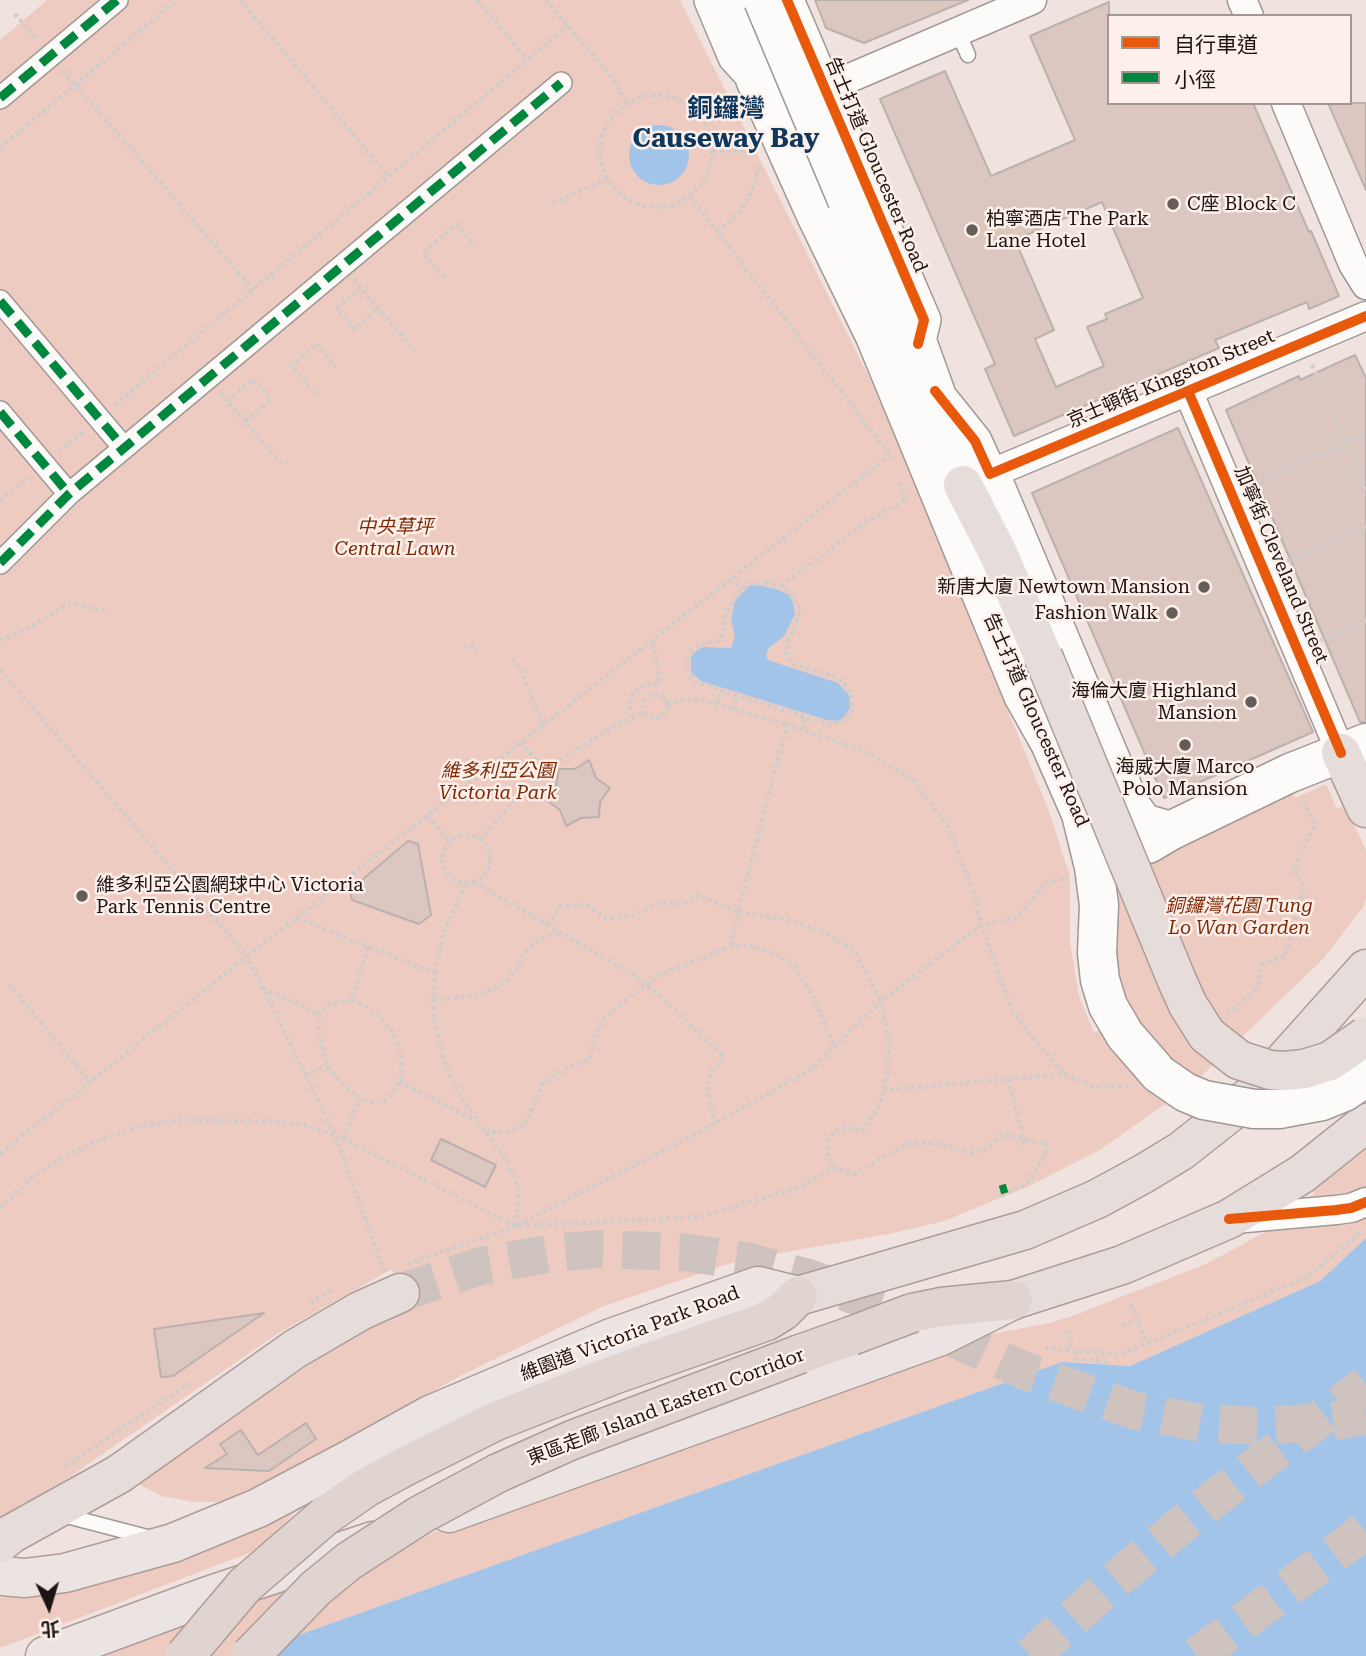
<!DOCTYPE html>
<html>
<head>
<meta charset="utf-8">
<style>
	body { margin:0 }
	#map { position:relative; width:1366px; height:1656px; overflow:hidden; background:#efe2df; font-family:"Roboto Serif","Noto Sans TC",serif }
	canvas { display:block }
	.legend { position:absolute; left:1107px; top:14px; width:245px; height:91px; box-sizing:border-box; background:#fdefea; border:2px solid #a39794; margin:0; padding:9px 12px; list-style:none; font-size:21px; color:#1c1412 }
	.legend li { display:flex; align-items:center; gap:14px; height:35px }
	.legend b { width:35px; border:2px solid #a39794 }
	.north { position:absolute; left:14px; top:1572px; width:70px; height:70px; -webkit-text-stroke:5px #fdefea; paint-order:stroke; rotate:176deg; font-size:19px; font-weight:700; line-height:28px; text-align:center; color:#1c1412 }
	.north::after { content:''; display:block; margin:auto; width:24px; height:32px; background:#1c1412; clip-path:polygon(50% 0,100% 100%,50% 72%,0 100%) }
</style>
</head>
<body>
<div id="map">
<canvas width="1366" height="1656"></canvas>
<ul class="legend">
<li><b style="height:9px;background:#e8590c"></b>自行車道</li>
<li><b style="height:9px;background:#00873e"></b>小徑</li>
</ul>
<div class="north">北</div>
</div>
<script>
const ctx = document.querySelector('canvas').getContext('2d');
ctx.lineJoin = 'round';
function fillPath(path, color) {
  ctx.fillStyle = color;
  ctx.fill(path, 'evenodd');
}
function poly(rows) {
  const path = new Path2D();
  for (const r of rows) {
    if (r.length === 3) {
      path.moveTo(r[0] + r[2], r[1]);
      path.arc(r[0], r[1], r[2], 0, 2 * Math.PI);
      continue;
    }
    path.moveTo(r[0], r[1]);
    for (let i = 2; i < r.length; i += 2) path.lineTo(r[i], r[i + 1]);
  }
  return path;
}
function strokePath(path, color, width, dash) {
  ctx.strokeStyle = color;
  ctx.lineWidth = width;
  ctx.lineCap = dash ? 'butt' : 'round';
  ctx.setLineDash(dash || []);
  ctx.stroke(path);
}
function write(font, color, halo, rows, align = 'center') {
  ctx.font = font + ' "Roboto Serif","Noto Sans TC",serif';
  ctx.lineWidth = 5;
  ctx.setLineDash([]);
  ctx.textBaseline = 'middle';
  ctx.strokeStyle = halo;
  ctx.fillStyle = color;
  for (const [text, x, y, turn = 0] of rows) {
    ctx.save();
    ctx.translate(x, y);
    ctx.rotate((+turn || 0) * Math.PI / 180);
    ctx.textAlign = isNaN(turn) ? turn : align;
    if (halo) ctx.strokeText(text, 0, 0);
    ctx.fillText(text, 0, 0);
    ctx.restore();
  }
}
fillPath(poly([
	[47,0,680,0,877,393,1049,811,1070,877,1070,942,1079,996,1094,1033,1127,1014,1117,992,1115,905,1119,894,1134,874,1153,859,1292,793,1295,798,1326,784,1337,809,1345,806,1366,850,1366,897,1364,906,1323,959,1192,1085,1100,1150,1027,1187,944,1221,889,1234,740,1260,604,1306,462,1375,293,1469,223,1502,194,1502,162,1496,138,1484,355,1333,410,1310,392,1269,277,1334,7,1520,0,1522,0,40],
	[1366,1150,1366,1189,1352,1196,1313,1198,1314,1190],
	[1366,1217,1366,1238,1320,1281,1130,1366,1062,1362,240,1656,97,1656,138,1639,975,1337,1050,1323,1072,1316,1206,1264,1271,1229],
	[308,1498,262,1548,0,1648,0,1598,56,1591]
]), '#eecbc0');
fillPath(poly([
	[659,155,30],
	[759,585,779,590,789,595,793,603,795,614,785,635,769,648,766,655,768,660,838,683,848,694,850,701,850,708,844,717,838,721,827,720,701,681,691,672,691,657,696,651,704,647,731,648,735,637,731,619,735,601,749,586],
	[1366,1238,1366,1656,240,1656,1062,1362,1130,1366,1320,1281]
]), '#a3c4e9');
const building = poly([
	[815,0,968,0,864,43,826,28,815,0],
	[1109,2,1109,103,1253,103,1309,232,1311,231,1339,296,1309,309,1307,302,1215,340,1219,348,1014,436,985,369,995,364,880,99,945,71,991,176,1075,140,1030,36,1109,2],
	[1102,202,1143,298,1105,314,1107,319,1087,327,1104,366,1056,387,1035,339,1054,330,1015,240,1102,202],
	[1328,103,1366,103,1366,190,1328,103],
	[1355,355,1366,378,1366,722,1360,722,1226,410,1299,376,1300,380,1355,355],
	[1178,428,1313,732,1164,798,1032,493,1178,428],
	[589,760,596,778,610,788,600,802,599,817,581,818,566,826,560,810,546,800,556,786,559,769,575,769,589,760],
	[408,841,418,844,431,915,419,924,352,900,350,890,408,841],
	[441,1139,496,1165,485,1187,431,1160,441,1139],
	[264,1313,173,1376,161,1377,154,1329,264,1313],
	[306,1423,316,1439,269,1471,205,1468,227,1454,220,1444,241,1430,258,1455,306,1423]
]);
fillPath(building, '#dbc6c0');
strokePath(building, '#bbb1ae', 2);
strokePath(poly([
	[400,1293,480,1266,553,1253,599,1249,683,1252,750,1262,812,1279,887,1308,1025,1371,1133,1410,1201,1423,1259,1426,1326,1422,1366,1416]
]), '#cfc3c0', 38, [38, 19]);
strokePath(poly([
	[1031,1656,1112,1583,1186,1521,1260,1463,1366,1385],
	[1197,1656,1366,1530]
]), '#cfc3c0', 38, [38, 19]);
const service = poly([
	[958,32,968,55],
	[59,1514,151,1538]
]);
const pedestrian = poly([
	[0,98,117,0],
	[0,301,124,448],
	[0,412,69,494],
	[0,563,69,494,561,83]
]);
const minor = poly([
	[1242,0,1249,16],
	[803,91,824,89,1032,0],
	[1286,103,1353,264,1366,285],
	[1188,391,1341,753],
	[990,474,1366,316],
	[1234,1219,1336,1210,1351,1208,1366,1202]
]);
const tertiary = poly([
	[711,0,735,57,755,79],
	[787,0,924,320,918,344],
	[935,391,975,441,990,474]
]);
const secondary = poly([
	[736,0,755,48,755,79,816,215,875,336,1023,695,1050,743,1081,814,1094,867,1099,905,1097,953,1100,980,1108,1006,1125,1035,1159,1074],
	[847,200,901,330,918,344,935,391,948,458,963,485,990,474,1129,803,1143,823,1170,831],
	[1148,844,1170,831,1290,773,1366,743]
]);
const primary = poly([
	[449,1513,941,1336,1011,1301],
	[0,1576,25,1578,65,1573,173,1543,258,1508,347,1461,430,1415,611,1338,758,1286,798,1296],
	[45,1656,205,1597,373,1541]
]);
const trunk = poly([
	[963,485,997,551,1043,656],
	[1341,753,1366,808],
	[798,1296,1025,1230,1097,1199,1143,1174,1181,1151,1257,1091,1366,969],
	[1013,1300,1122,1265,1229,1219,1302,1174,1366,1123],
	[0,1543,11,1534,119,1474,295,1349,360,1311,400,1293]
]);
const motorway = poly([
	[912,1313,941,1307,1013,1300],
	[800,1354,851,1336],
	[325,1516,367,1487,406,1466,496,1421,616,1374,767,1321,783,1311,798,1296]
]);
strokePath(service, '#a19895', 17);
strokePath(pedestrian, '#a19895', 24);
strokePath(minor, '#a19895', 31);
strokePath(tertiary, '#a19895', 36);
strokePath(secondary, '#a19895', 41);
strokePath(primary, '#ad9d98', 41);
strokePath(trunk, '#ad9d98', 41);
strokePath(motorway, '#ad9d98', 41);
strokePath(poly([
	[240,0,388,176],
	[477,0,527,59],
	[546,0,614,80,626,103],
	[15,14,37,40],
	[63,71,253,289],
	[656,151,56],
	[0,148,177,0],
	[713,151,754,151],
	[690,196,890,455],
	[553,203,607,179],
	[718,233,741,210,749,197,755,182,759,163],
	[445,278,423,253,457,224,476,246],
	[354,280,414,350],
	[361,288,337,308,355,329,378,309],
	[1312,365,1366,490],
	[220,393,281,464],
	[314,393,291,365,317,344,336,368],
	[227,401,254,379,271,400,245,422],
	[115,405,568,26],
	[58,452,84,431],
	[900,483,906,499],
	[1252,485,1366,434],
	[0,501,28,478],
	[1287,561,1366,526],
	[732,577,742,589],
	[766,582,783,587,791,593,799,607,799,616,789,639,786,656,794,664,838,678,844,683,851,693,853,708,851,714,841,722,826,724,696,682,689,675,687,662,691,651,700,645,719,640,722,637,726,614,737,594,750,584,766,582],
	[781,586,864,524,906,499],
	[0,640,25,630,70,603,109,612],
	[1319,641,1366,620],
	[471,645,477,652],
	[512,659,522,672,543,725],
	[0,670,247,956,890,455],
	[655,706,12],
	[667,704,685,699,700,699,787,725],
	[717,704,720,690],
	[734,709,737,695],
	[632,717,629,704,634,692,644,685,660,683,653,639],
	[802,730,805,716],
	[521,742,544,771],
	[427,816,450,840],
	[466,859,24],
	[480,839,525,788,552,765,617,724,646,713],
	[474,882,632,974,659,995,724,1057,712,1069,707,1086,715,1124],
	[297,918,435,973,433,1000,435,1024,442,1053,451,1079,465,1103,508,1163,519,1191,516,1226],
	[548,925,559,907,586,904,606,918,633,916,657,903,683,904,697,895,738,912,731,946],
	[435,973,443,934,466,883],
	[9,984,90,1082],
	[263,988,319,1014],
	[352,1000,367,1007,381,1019,393,1033,400,1050,402,1066,400,1082,392,1095,384,1101,369,1102,359,1098,336,1078,327,1065,319,1034,319,1014,329,1004,352,1000,368,946],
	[433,1000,476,995,499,987,518,968,525,952,539,939,559,932],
	[1227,1014,1257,988,1262,964,1285,956,1304,889,1294,868,1315,824,1303,800],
	[306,1075,327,1065],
	[1008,1079,1024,1140,1021,1148],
	[400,1082,474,1120],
	[883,1090,1065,1074],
	[485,1132,508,1132,525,1125,542,1085,563,1070,590,1059,593,1041,602,1020,646,985,660,975,731,946,746,945,776,954,795,967,812,994,834,1046],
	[344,1139,359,1098],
	[0,1154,247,956,335,1135,516,1226,705,1129,810,1070,881,1001,981,925,1017,918,1046,883,1065,878],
	[833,1168,855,1174,902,1146,914,1143,936,1143,972,1153,984,1150,1002,1134,1047,1144,1045,1155,1027,1184,1002,1195,1000,1190],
	[0,1208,34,1176,65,1156,97,1141,136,1127,177,1120,267,1121,305,1125,335,1135,384,1271],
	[407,1264,516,1226,698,1217,798,1188,833,1168,828,1155,828,1141,835,1131,848,1127,862,1132,880,1105,888,1071,889,1041,881,1001,854,950,820,930,784,919,738,912,787,725,862,750,913,779,947,825,974,893,981,925,1011,1008,1034,1040,1065,1074,1095,1087,1129,1086],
	[310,1303,332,1290],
	[1131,1304,1147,1344],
	[1122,1325,1137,1321],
	[1066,1331,1072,1341,1070,1346],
	[1045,1348,1119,1355,1307,1277,1362,1231],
	[1076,1351,1076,1359,1109,1362,1109,1365],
	[65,1466,189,1384]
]), '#d0cccb', 4.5, [3.5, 3.5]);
strokePath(service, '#fdfbfa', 14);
strokePath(pedestrian, '#fdfbfa', 21);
strokePath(minor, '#fdfbfa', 28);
strokePath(tertiary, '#fdfbfa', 33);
strokePath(secondary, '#fdfbfa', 38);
strokePath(primary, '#ebe4e2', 38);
strokePath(trunk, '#e6dcda', 38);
strokePath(motorway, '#e0d4d1', 38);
const secondaryBridge = poly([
	[763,0,847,200],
	[1159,1074,1185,1092,1204,1100,1254,1109,1279,1109,1322,1101,1344,1092,1366,1077]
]);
const trunkBridge = poly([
	[1043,656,1178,983,1188,1005,1207,1035,1239,1060,1270,1070,1284,1071,1304,1069,1330,1061,1366,1036]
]);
const motorwayBridge = poly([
	[851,1336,912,1313],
	[185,1656,245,1585,325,1516],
	[250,1656,316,1588,349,1561,420,1515,498,1473,572,1440,800,1354]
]);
strokePath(secondaryBridge, '#a19895', 41, []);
strokePath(trunkBridge, '#ad9d98', 41, []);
strokePath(motorwayBridge, '#ad9d98', 41, []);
strokePath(secondaryBridge, '#fdfbfa', 38);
strokePath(trunkBridge, '#e6dcda', 38);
strokePath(motorwayBridge, '#e0d4d1', 38);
strokePath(poly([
	[0,98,117,0],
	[0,301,124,448],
	[0,412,69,494],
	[0,563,69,494,561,83],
	[1000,1190,1007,1188]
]), '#00873e', 9, [18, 9]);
strokePath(poly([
	[787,0,924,320,918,344],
	[935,391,975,441,990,474,1366,316],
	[1188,391,1341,753],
	[1229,1219,1336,1210,1351,1208,1366,1202]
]), '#e8590c', 10);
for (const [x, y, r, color] of [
	[1173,204,7,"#665c5a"],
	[972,230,7,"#665c5a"],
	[1204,587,7,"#665c5a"],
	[1172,613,7,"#665c5a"],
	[1251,702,7,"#665c5a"],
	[1185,745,7,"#665c5a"],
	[82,896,7,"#665c5a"]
]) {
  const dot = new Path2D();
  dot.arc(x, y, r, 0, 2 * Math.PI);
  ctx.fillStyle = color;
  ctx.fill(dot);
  strokePath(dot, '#fdefea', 2.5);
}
write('19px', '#1c1412', '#fdefea', [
	["告士打道 Gloucester Road",876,165,67],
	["京士頓街 Kingston Street",1171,379,-23],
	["加寧街 Cleveland Street",1281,565,67],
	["告士打道 Gloucester Road",1036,720,66],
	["維園道 Victoria Park Road",630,1334,-21],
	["東區走廊 Island Eastern Corridor",666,1407,-21]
]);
write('19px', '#1c1412', '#fdefea', [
	["C座 Block C",1187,204],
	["柏寧酒店 The Park",986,219],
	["Lane Hotel",986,241],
	["新唐大廈 Newtown Mansion",1190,587,"right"],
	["Fashion Walk",1158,613,"right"],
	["海倫大廈 Highland",1237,691,"right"],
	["Mansion",1237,713,"right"],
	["海威大廈 Marco",1185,767,"center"],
	["Polo Mansion",1185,789,"center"],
	["維多利亞公園網球中心 Victoria",96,885],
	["Park Tennis Centre",96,907]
], 'left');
write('italic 19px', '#7e2905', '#fdefea', [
	["中央草坪",395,527],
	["Central Lawn",395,549],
	["維多利亞公園",498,771],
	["Victoria Park",498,793],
	["銅鑼灣花園 Tung",1239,906],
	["Lo Wan Garden",1239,928]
]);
write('bold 26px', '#0d375c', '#fdefea', [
	["銅鑼灣",726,109],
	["Causeway Bay",726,139]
]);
</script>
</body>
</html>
